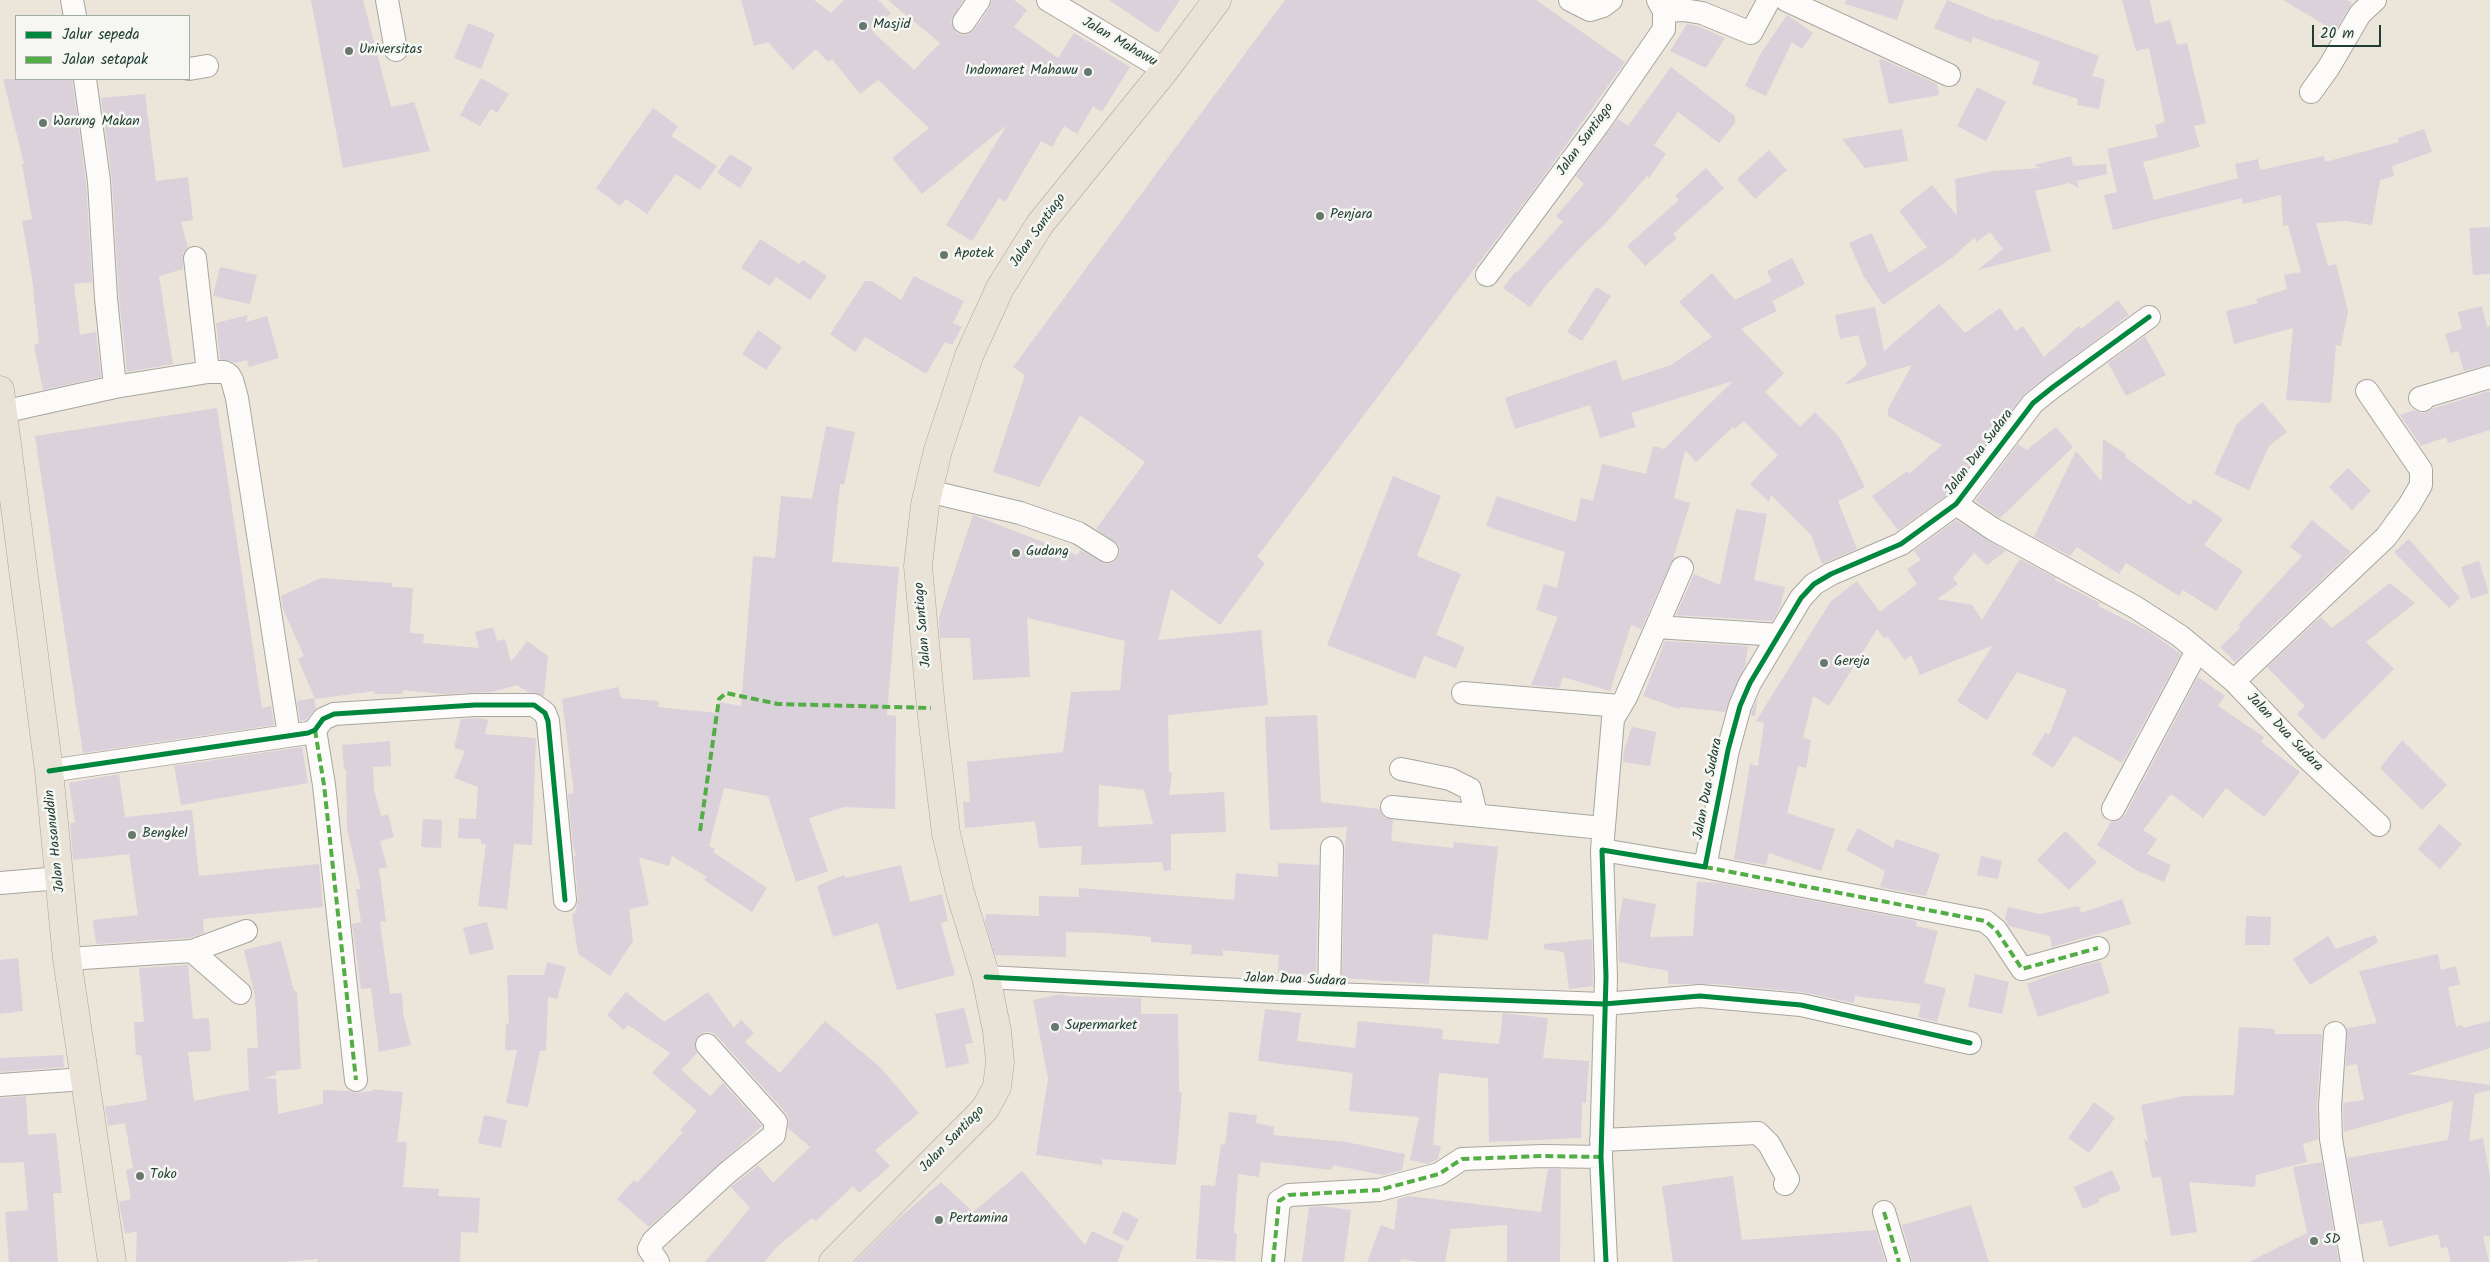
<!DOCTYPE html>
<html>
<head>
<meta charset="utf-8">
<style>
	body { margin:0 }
	#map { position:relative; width:2490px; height:1262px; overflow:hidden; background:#ece5da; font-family:Kalam,sans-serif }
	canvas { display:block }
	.legend { position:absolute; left:15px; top:15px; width:175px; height:65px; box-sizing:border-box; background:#f6f6f2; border:1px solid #a0aca6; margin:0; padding:6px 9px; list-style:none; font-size:15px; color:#1f3d34 }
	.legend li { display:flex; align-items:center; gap:10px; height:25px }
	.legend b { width:25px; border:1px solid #a0aca6 }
	.scale { position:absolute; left:2312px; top:25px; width:69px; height:22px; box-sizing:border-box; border:2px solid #1f3d34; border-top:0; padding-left:6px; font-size:15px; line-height:18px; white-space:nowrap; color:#1f3d34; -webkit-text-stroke:4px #f6f6f2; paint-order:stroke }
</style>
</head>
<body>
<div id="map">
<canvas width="2490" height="1262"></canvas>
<ul class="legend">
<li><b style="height:6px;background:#00873e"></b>Jalur sepeda</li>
<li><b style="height:6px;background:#52ad45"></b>Jalan setapak</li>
</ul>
<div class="scale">20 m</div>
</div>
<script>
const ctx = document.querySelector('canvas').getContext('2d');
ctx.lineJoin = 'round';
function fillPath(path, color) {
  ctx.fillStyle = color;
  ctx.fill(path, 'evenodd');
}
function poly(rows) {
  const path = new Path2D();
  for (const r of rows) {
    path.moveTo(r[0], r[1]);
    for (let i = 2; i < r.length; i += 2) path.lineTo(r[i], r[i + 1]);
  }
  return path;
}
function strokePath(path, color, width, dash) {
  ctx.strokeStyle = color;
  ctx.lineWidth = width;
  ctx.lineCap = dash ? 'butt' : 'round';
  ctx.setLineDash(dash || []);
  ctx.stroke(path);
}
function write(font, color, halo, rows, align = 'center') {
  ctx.font = font + ' Kalam,sans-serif';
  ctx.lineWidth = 5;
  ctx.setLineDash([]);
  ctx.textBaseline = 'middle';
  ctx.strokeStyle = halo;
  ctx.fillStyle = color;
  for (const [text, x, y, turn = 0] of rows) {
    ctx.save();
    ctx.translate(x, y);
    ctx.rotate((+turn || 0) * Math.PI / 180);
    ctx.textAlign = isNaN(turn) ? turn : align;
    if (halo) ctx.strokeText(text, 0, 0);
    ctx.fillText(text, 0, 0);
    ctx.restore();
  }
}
fillPath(poly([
	[311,0,363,0,391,107,414,102,430,151,343,168],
	[741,0,814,0,831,13,844,0,878,0,891,13,872,31,914,70,940,43,888,0,963,0,951,22,956,33,964,35,975,29,990,7,992,0,1014,0,1027,10,1014,27,1058,58,1074,33,1130,67,1102,112,1093,106,1077,134,1064,126,1052,147,1041,141,1005,202,999,198,972,241,946,225,1007,125,922,194,892,158,929,128,878,80,860,94,832,59,828,62,816,49,793,70,768,42,754,46],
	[1109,0,1180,0,1158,33],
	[1285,0,1536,0,1625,62,1533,191,1257,557,1265,563,1220,625,1171,589,1158,640,1261,630,1268,705,1168,715,1169,772,1172,773,1169,795,1224,792,1226,832,1171,834,1171,870,1164,871,1162,862,1081,865,1082,846,1039,848,1035,821,965,828,963,802,970,802,967,762,1063,752,1071,692,1120,690,1125,641,1027,618,1030,677,973,680,970,638,940,638,939,617,973,515,1077,555,1081,550,1106,564,1114,562,1118,557,1120,551,1118,544,1096,529,1145,462,1080,415,1039,487,993,472,1025,375,1013,367],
	[1099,785,1144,790,1153,824,1098,827],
	[1846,0,1904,0,1897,20,1845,4],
	[1947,0,1998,21,1999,19,2099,56,2092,76,2105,79,2099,109,2077,105,2078,99,2032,84,2040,62,1973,37,1971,43,1934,28],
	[2122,0,2150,0,2155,24,2170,20,2177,45,2187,43,2206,123,2194,126,2200,147,2143,162,2154,200,2238,178,2235,164,2258,159,2260,170,2324,156,2325,162,2399,142,2398,138,2424,129,2432,152,2392,166,2394,176,2380,180,2372,225,2345,221,2316,223,2328,266,2336,264,2348,311,2341,346,2336,345,2331,403,2286,400,2293,328,2234,344,2226,311,2258,303,2256,299,2287,289,2284,275,2301,272,2288,225,2283,226,2281,195,2243,204,2242,198,2113,230,2104,195,2117,192,2107,149,2158,137,2155,125,2165,122,2149,48,2136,51],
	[2283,0,2347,0,2352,3,2335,31],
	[1787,15,1813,33,1802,49,1792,42,1766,96,1745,86,1761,53],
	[468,23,495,34,481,69,454,58],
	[1687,24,1698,26,1725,38,1706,68,1670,51],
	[1882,59,1937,84,1939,95,1889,104,1879,60],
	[1671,67,1735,116,1735,123,1719,143,1678,112,1654,145,1666,154,1649,178,1647,176,1606,223,1585,243,1546,285,1530,307,1503,288,1515,272,1517,273,1563,222,1556,216,1584,184,1576,176,1618,119,1628,126],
	[481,78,509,94,497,113,491,109,480,126,460,115],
	[3,79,72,79,86,182,92,282,74,284,80,335,96,332,101,377,43,390,34,345,39,343,32,278,22,221,32,219,22,164,24,164],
	[1977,87,2006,102,1986,141,1957,126],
	[145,94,156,181,188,177,193,220,181,222,188,247,183,253,183,269,159,276,173,364,127,372,119,297,112,180,101,98],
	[653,108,678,126,671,136,717,166,700,190,676,174,647,214,626,199,620,206,596,188],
	[1902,129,1908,161,1865,168,1842,139],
	[1769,150,1787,170,1755,199,1737,179],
	[730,154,753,168,740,188,717,173],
	[2071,156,2073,166,2106,164,2107,174,2077,181,2079,188,2069,183,2035,191,2051,251,1978,270,2003,249,1990,232,1976,242,1975,237,1953,257,1883,305,1864,277,1849,243,1872,233,1889,273,1927,247,1899,211,1932,185,1957,216,1955,179,1993,171,2040,168,2034,165],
	[1706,168,1724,188,1673,234,1677,238,1645,266,1627,246,1679,200,1675,196],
	[2490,227,2490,274,2473,275,2469,228],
	[760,239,799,264,803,260,827,276,810,300,776,277,770,286,741,268],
	[1792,258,1805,284,1772,301,1777,311,1741,329,1784,373,1765,392,1800,427,1815,412,1840,438,1865,487,1838,501,1857,549,1822,564,1811,535,1771,495,1769,502,1750,484,1778,455,1744,421,1735,429,1733,427,1696,462,1685,450,1674,498,1690,503,1673,559,1641,629,1631,625,1610,691,1563,677,1559,688,1531,685,1558,617,1536,610,1544,584,1557,588,1565,552,1486,526,1497,496,1576,522,1581,498,1593,501,1602,464,1646,474,1653,446,1664,449,1733,381,1631,413,1636,427,1600,438,1590,405,1515,429,1505,398,1616,360,1622,381,1671,365,1712,337,1679,302,1712,273,1735,300,1772,281,1767,271],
	[220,267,257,275,250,304,213,296],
	[914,276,964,301,953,323,962,327,952,345,945,342,926,374,865,337,855,352,830,334,865,281,872,281,901,300],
	[1596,287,1611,296,1582,341,1567,332],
	[2118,300,2129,315,2025,393,1947,495,1898,530,1872,496,1907,471,1909,474,1942,445,1888,416,1888,409,1912,365,1844,385,1867,365,1858,335,1840,339,1835,315,1875,307,1884,351,1939,304,1965,333,2000,308,2016,331,2023,326,2044,357,2079,326,2081,329],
	[2482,306,2487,327,2490,326,2490,364,2464,371,2458,351,2451,353,2445,334,2462,329,2458,312],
	[248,315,246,322,267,316,279,358,249,367,247,360,235,363,220,359,216,323],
	[758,330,782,347,766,370,742,354],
	[2145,336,2166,375,2126,396,2108,363],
	[2490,391,2490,430,2448,443,2446,437,2421,446,2400,415,2414,410,2422,413,2428,412,2434,408],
	[2262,402,2287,432,2269,446,2249,490,2214,474,2237,424],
	[217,408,262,708,271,706,274,725,83,753,35,436],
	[826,426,855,432,844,485,840,484,832,562,899,567,887,715,896,716,895,809,844,807,809,818,828,871,796,882,768,796,724,788,709,846,715,849,713,852,767,888,752,912,704,880,707,877,672,856,669,866,639,857,649,905,629,909,633,941,610,976,578,954,572,914,575,913,578,899,574,856,576,855,573,847,568,794,574,793,562,699,618,687,621,698,659,701,658,707,717,713,719,702,741,706,753,556,775,558,781,496,812,499],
	[2056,427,2073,447,2000,518,1975,501,2018,444,2027,450],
	[2103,439,2126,454,2126,458,2190,505,2194,499,2223,519,2204,545,2243,571,2216,611,2183,590,2179,596,2126,563,2119,574,2077,547,2070,556,2034,537,2076,451,2102,482],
	[2348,468,2371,491,2352,510,2329,487],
	[1393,476,1441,496,1417,556,1461,574,1436,635,1465,647,1456,668,1424,656,1415,679,1327,645],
	[1736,509,1767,514,1754,580,1785,587,1780,607,1772,621,1676,615,1694,574,1720,585],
	[1956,520,2006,551,1987,565,1974,553,1953,578,1958,584,1937,599,1972,605,1982,620,2020,559,2056,578,2055,580,2100,603,2098,606,2150,632,2181,654,2122,763,2074,736,2053,768,2032,754,2045,733,2049,735,2067,690,2017,672,1987,720,1957,701,1993,645,1920,675,1911,655,1905,660,1887,636,1884,638,1877,629,1829,706,1813,696,1803,738,1811,740,1806,768,1798,766,1787,813,1835,829,1821,871,1769,853,1766,865,1734,859,1750,764,1758,766,1764,723,1756,721,1831,601,1857,581,1880,612,1917,584,1907,569,1921,560,1914,551],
	[2312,520,2351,552,2235,662,2220,647,2241,627,2238,625,2302,556,2290,547],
	[2409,539,2460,598,2449,608,2394,552],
	[2479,561,2489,593,2471,599,2461,567],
	[321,578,392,583,392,587,413,588,410,633,424,634,423,643,479,648,475,632,493,627,497,641,505,639,511,662,527,641,548,656,544,696,528,692,517,685,491,692,442,694,403,690,403,694,374,694,375,691,315,699,298,659,304,656,283,609,281,596],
	[2390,583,2415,603,2366,642,2394,669,2323,740,2297,714,2305,706,2267,667,2321,617,2332,628],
	[1665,641,1748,646,1745,666,1725,712,1680,707,1679,709,1643,696],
	[2198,677,2225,696,2218,706,2264,737,2261,742,2300,772,2264,817,2226,788,2203,818,2171,794,2143,830,2157,839,2147,854,2171,865,2164,882,2136,870,2097,845,2111,822,2120,820,2125,815],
	[314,698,316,708,307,719,300,721,297,701],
	[1758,698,1755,716,1751,716,1752,710],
	[1317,715,1321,802,1379,809,1384,817,1393,820,1391,841,1453,848,1454,842,1498,847,1488,940,1433,934,1429,984,1342,978,1345,847,1347,827,1270,830,1265,717],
	[481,718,488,720,485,734,536,738,532,845,514,844,507,909,478,906,486,844,481,844,481,839,458,838,459,818,476,819,478,787,454,778,465,751,454,748,461,719],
	[1632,727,1656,732,1650,766,1623,762,1624,750],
	[2402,740,2447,785,2422,810,2380,768],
	[390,741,391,766,373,767,374,789,381,816,388,814,394,837,380,841,387,867,379,869,386,921,380,922,390,994,402,993,403,1013,411,1045,379,1052,371,988,361,989,353,931,352,924,361,922,356,889,361,889,347,829,346,769,344,769,342,745],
	[302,747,308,783,181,805,174,766],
	[119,774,125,817,192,810,199,876,319,864,323,907,203,919,204,933,189,938,96,944,93,920,138,915,129,854,73,860,70,823,75,823,69,783],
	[423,819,442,820,441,848,421,847],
	[2439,824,2462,844,2440,869,2418,849],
	[1858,828,1893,848,1896,839,1940,854,1926,896,1880,887,1885,871,1846,850],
	[2065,831,2097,862,2069,890,2037,860],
	[1981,856,2002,861,1998,879,1977,875],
	[1278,863,1319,865,1316,975,1278,974,1279,955,1223,950,1223,956,1191,954,1192,945,1151,942,1151,937,1106,933,1066,932,1066,957,995,955,985,922,986,914,1039,916,1039,896,1079,897,1079,888,1234,900,1236,873,1278,877],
	[901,865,910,902,942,894,948,921,941,923,955,975,897,990,878,923,833,937,817,886,844,875,845,878],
	[1697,882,1721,883,1917,921,1916,926,1938,931,1924,983,1946,988,1937,1022,1918,1017,1921,1004,1855,996,1854,1003,1802,992,1715,984,1668,984,1668,971,1619,962,1618,926,1623,898,1656,904,1650,937,1693,936],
	[2122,899,2131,924,2052,947,2050,936,2009,926,2005,919,2008,907,2040,914,2079,906,2081,913],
	[2246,916,2271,917,2270,945,2245,945],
	[487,922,494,949,470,955,463,928],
	[2375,935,2378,942,2310,985,2293,959,2328,936,2336,949],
	[1592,939,1593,986,1569,989,1564,952,1544,949,1544,944],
	[281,941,294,991,297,991,301,1069,276,1071,276,1075,263,1078,276,1079,278,1114,323,1104,323,1090,349,1091,357,1093,373,1091,373,1089,403,1092,397,1142,407,1142,403,1187,439,1189,438,1196,480,1198,478,1233,461,1232,460,1262,318,1262,318,1259,283,1262,136,1262,137,1231,125,1234,119,1202,131,1199,126,1170,133,1168,125,1123,108,1126,105,1107,147,1100,141,1055,136,1055,134,1022,144,1022,139,968,188,965,193,1019,209,1018,211,1051,188,1052,194,1101,249,1090,247,1048,258,1048,255,997,244,950],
	[2438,954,2441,970,2456,966,2460,985,2448,987,2456,1027,2462,1025,2463,1028,2490,1021,2490,1048,2407,1074,2490,1085,2490,1090,2475,1094,2469,1141,2483,1138,2490,1176,2490,1236,2483,1236,2489,1262,2451,1262,2447,1247,2441,1248,2438,1234,2389,1247,2382,1220,2359,1225,2347,1158,2448,1140,2453,1101,2344,1132,2343,1103,2364,1100,2357,1064,2346,1066,2347,1028,2377,1023,2359,971],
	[18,958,23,1011,0,1014,0,960],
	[2100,961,2110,993,2038,1017,2027,984,2057,973],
	[547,962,566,967,557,999,548,997,546,1051,540,1051,528,1107,506,1103,517,1050,505,1050,506,1023,509,1024,507,975,544,975],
	[1975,974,2009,982,2002,1014,1968,1007],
	[626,992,664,1022,708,992,734,1028,741,1020,754,1033,745,1042,780,1073,825,1021,880,1067,919,1113,875,1150,890,1166,859,1193,853,1186,816,1221,812,1218,778,1246,764,1262,705,1262,750,1208,731,1187,758,1165,773,1183,810,1147,788,1128,789,1119,786,1113,717,1036,711,1032,704,1032,695,1040,697,1053,681,1070,710,1096,723,1083,762,1126,649,1227,617,1199,634,1180,637,1183,683,1132,680,1130,697,1111,652,1073,670,1053,628,1025,624,1030,607,1015],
	[1062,994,1067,996,1141,998,1141,1014,1178,1014,1179,1092,1182,1092,1176,1165,1102,1159,1102,1165,1036,1155,1048,1078,1033,1000],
	[964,1008,973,1043,965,1044,969,1063,946,1068,935,1014],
	[1265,1009,1301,1013,1297,1041,1355,1048,1358,1021,1443,1029,1442,1039,1499,1044,1503,1013,1548,1018,1543,1058,1589,1061,1586,1103,1582,1103,1581,1138,1489,1142,1488,1078,1439,1073,1433,1145,1441,1146,1438,1159,1427,1164,1410,1160,1419,1117,1349,1111,1353,1073,1258,1061],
	[2239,1027,2275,1029,2275,1034,2322,1034,2317,1105,2318,1139,2303,1144,2307,1162,2256,1175,2255,1187,2189,1182,2197,1232,2171,1236,2161,1177,2152,1178,2144,1139,2148,1142,2141,1105,2184,1096,2234,1095],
	[63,1055,64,1067,0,1072,0,1058],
	[26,1096,28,1135,56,1133,62,1193,53,1193,58,1262,9,1262,5,1212,28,1210,24,1162,0,1163,0,1098],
	[2094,1102,2115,1118,2089,1153,2068,1138],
	[1229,1112,1257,1115,1256,1123,1274,1127,1273,1135,1346,1142,1405,1154,1402,1170,1383,1175,1333,1165,1332,1170,1261,1162,1259,1177,1238,1174,1234,1233,1237,1233,1235,1261,1196,1259,1201,1185,1215,1186,1221,1144,1225,1145],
	[484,1115,507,1120,501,1148,478,1143],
	[2322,1162,2339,1262,2249,1262,2307,1233,2293,1167],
	[1548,1169,1561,1169,1560,1262,1507,1262,1507,1225,1451,1229,1445,1262,1419,1262,1401,1259,1400,1262,1367,1262,1381,1225,1394,1230,1398,1199,1408,1196,1541,1212],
	[2112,1170,2121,1190,2098,1199,2100,1202,2083,1209,2074,1187],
	[1022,1171,1085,1245,1092,1231,1124,1246,1117,1262,855,1262,898,1219,941,1182,973,1212],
	[1733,1176,1742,1240,1876,1230,1885,1262,1673,1262,1662,1186],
	[1971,1205,1989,1262,1912,1262,1902,1225],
	[1322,1206,1351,1210,1344,1262,1302,1262,1309,1207],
	[1123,1211,1139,1219,1128,1241,1112,1233]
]), '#dad1da');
const minor = poly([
	[72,0,75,16],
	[387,0,396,50],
	[1048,0,1165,70],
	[1570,0,1590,10,1603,6,1611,0],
	[1786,0,1949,75],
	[1664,11,1683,10,1702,13,1751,33,1769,0],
	[964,22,979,0],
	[189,69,207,66],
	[2311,92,2329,67,2360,14,2375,0],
	[195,258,208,372],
	[1487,275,1600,122,1664,29,1664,11,1658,0],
	[115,387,208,372,224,372,229,375,232,380,237,398,289,735],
	[2423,400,2420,398,2490,377],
	[2,412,115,387,106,298,99,181,85,79],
	[928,491,1020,513,1078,533,1107,551],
	[1956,504,1993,529,2135,607,2180,636,2234,681,2307,758,2379,825],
	[1657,627,1779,635],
	[2234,681,2386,537,2410,504,2421,485,2421,470,2367,391],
	[1463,693,1620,706],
	[315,730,324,785,356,1080],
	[1401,769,1450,779,1470,789,1476,814],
	[49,771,308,733,315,730,323,719,334,714,475,705,534,705,545,713,548,721,565,900],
	[1392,807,1602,828],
	[2113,809,2197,651],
	[1602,850,1613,719,1626,697,1682,568],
	[1705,867,1985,921,1996,930,2022,969,2098,948],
	[0,883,60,878],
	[192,951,240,993],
	[67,959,192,951,246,931],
	[986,977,1278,992,1604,1004,1700,996,1801,1005,1970,1043],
	[1329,994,1332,848],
	[2335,1033,2330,1106,2331,1139,2352,1262],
	[0,1085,84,1079],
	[1601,1140,1758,1133,1769,1144,1788,1179,1785,1184],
	[1884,1212,1899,1262],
	[658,1262,649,1249,653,1241,727,1173,774,1135,776,1122,707,1045],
	[1273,1262,1279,1201,1289,1195,1379,1190,1439,1174,1462,1159,1543,1156,1601,1157],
	[1606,1262,1601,1157,1606,977,1602,850,1705,867,1728,750,1740,706,1750,683,1801,598,1814,584,1831,574,1901,544,1956,504,2033,403,2053,387,2149,317]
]);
const highway = poly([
	[0,390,49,771,67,959,112,1262],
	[833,1262,985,1109,997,1087,1000,1062,997,1031,986,977,960,892,946,833,931,708,918,566,925,505,938,450,969,356,1000,288,1040,224,1165,70,1217,0]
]);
strokePath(minor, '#a7a69f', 24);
strokePath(highway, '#a7a69f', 29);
strokePath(minor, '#fcfbf9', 22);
strokePath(highway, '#e9e2d6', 28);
strokePath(poly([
	[315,730,324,785,356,1080],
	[700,831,719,699,726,693,778,704,931,708],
	[1705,867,1985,921,1996,930,2022,969,2098,948],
	[1884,1212,1899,1262],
	[1273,1262,1279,1201,1289,1195,1379,1190,1439,1174,1462,1159,1543,1156,1601,1157]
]), '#52ad45', 4, [8, 4]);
strokePath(poly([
	[49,771,308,733,315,730,323,719,334,714,475,705,534,705,545,713,548,721,565,900],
	[986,977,1278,992,1604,1004,1700,996,1801,1005,1970,1043],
	[1606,1262,1601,1157,1606,977,1602,850,1705,867,1728,750,1740,706,1750,683,1801,598,1814,584,1831,574,1901,544,1956,504,2033,403,2053,387,2149,317]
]), '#00873e', 5);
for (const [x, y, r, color] of [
	[863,26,5,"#67786e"],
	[349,51,5,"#67786e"],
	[1088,72,5,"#67786e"],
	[43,123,5,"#67786e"],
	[1320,216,5,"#67786e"],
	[944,255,5,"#67786e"],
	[1016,553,5,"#67786e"],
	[1824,663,5,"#67786e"],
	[132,835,5,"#67786e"],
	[1055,1027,5,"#67786e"],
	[140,1176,5,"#67786e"],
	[939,1220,5,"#67786e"],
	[2314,1241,5,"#67786e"]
]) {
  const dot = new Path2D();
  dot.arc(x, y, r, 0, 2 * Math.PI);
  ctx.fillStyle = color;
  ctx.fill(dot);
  strokePath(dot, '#f6f6f2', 2);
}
write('14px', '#1f3d34', '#f6f6f2', [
	["Masjid",873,26],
	["Universitas",359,51],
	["Indomaret Mahawu",1078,72,"right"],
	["Warung Makan",53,123],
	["Penjara",1330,216],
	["Apotek",954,255],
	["Gudang",1026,553],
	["Gereja",1834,663],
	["Bengkel",142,835],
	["Supermarket",1065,1027],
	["Toko",150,1176],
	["Pertamina",949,1220],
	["SD",2324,1241]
], 'left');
write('14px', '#1f3d34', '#f6f6f2', [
	["Jalan Mahawu",1119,43,30],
	["Jalan Santiago",1586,140,-54],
	["Jalan Santiago",1039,231,-55],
	["Jalan Dua Sudara",1980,453,-53],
	["Jalan Santiago",924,625,-95],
	["Jalan Dua Sudara",2284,733,46],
	["Jalan Dua Sudara",1709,789,-79],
	["Jalan Hasanuddin",56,841,-96],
	["Jalan Dua Sudara",1295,981,2],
	["Jalan Santiago",953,1140,-46]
]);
</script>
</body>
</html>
